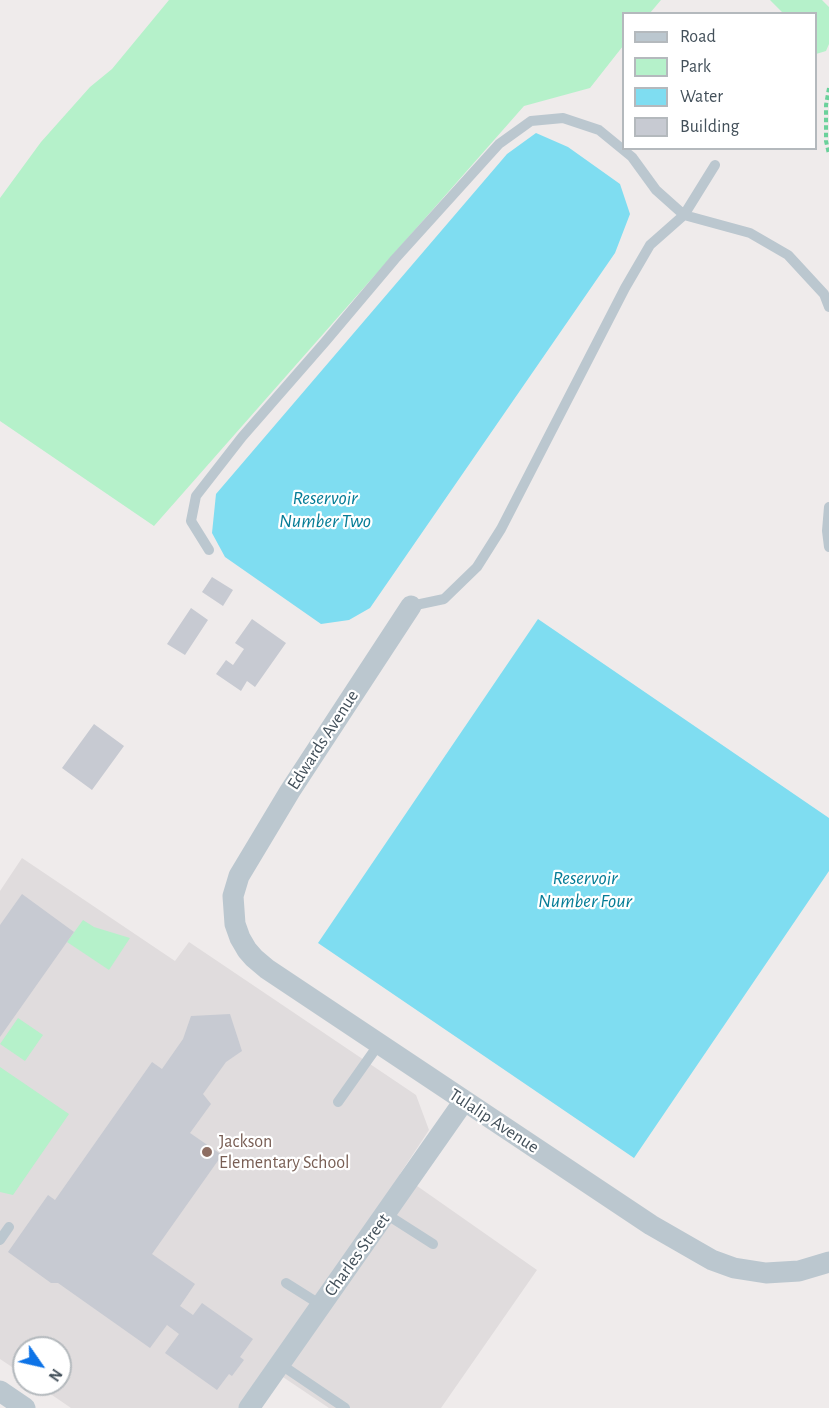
<!DOCTYPE html>
<html>
<head>
<meta charset="utf-8">
<style>
	body { margin:0 }
	#map { position:relative; width:829px; height:1408px; overflow:hidden; background:#efebeb; font-family:"Alegreya Sans",sans-serif }
	canvas { display:block }
	.legend { position:absolute; left:622px; top:12px; width:195px; height:138px; box-sizing:border-box; background:#fff; border:2px solid #b4b9bd; margin:0; padding:8px 10px; list-style:none; font-size:18px; color:#43505a }
	.legend li { display:flex; align-items:center; gap:12px; height:30px }
	.legend b { width:30px; border:2px solid #b4b9bd }
	.north { position:absolute; left:12px; top:1336px; width:60px; height:60px; box-sizing:border-box; background:#fff; border:2px solid #b4b9bd; border-radius:50%; rotate:124deg; font-size:16px; font-weight:700; line-height:24px; text-align:center; color:#43505a }
	.north::after { content:''; display:block; margin:auto; width:21px; height:27px; background:#0d73e7; clip-path:polygon(50% 0,100% 100%,50% 72%,0 100%) }
</style>
</head>
<body>
<div id="map">
<canvas width="829" height="1408"></canvas>
<ul class="legend">
<li><b style="height:8px;background:#bbc7cf"></b>Road</li>
<li><b style="height:16px;background:#b5f1ca"></b>Park</li>
<li><b style="height:16px;background:#7fddf1"></b>Water</li>
<li><b style="height:16px;background:#c7cad2"></b>Building</li>
</ul>
<div class="north">N</div>
</div>
<script>
const ctx = document.querySelector('canvas').getContext('2d');
ctx.lineJoin = 'round';
function fillPath(path, color) {
  ctx.fillStyle = color;
  ctx.fill(path, 'evenodd');
}
function poly(rows) {
  const path = new Path2D();
  for (const r of rows) {
    path.moveTo(r[0], r[1]);
    for (let i = 2; i < r.length; i += 2) path.lineTo(r[i], r[i + 1]);
  }
  return path;
}
function strokePath(path, color, width, dash) {
  ctx.strokeStyle = color;
  ctx.lineWidth = width;
  ctx.lineCap = dash ? 'butt' : 'round';
  ctx.setLineDash(dash || []);
  ctx.stroke(path);
}
function write(font, color, halo, rows, align = 'center') {
  ctx.font = font + ' "Alegreya Sans",sans-serif';
  ctx.lineWidth = 4.5;
  ctx.setLineDash([]);
  ctx.textBaseline = 'middle';
  ctx.strokeStyle = halo;
  ctx.fillStyle = color;
  for (const [text, x, y, turn = 0] of rows) {
    ctx.save();
    ctx.translate(x, y);
    ctx.rotate((+turn || 0) * Math.PI / 180);
    ctx.textAlign = isNaN(turn) ? turn : align;
    if (halo) ctx.strokeText(text, 0, 0);
    ctx.fillText(text, 0, 0);
    ctx.restore();
  }
}
fillPath(poly([
	[22,858,175,961,189,942,416,1095,429,1130,400,1174,537,1270,441,1408,329,1408,268,1367,239,1408,71,1408,36,1384,60,1384,60,1348,24,1348,24,1375,0,1359,0,891]
]), '#e0dcdd');
fillPath(poly([
	[169,0,661,0,650,13,624,14,623,46,590,88,524,106,154,526,0,421,0,198,41,142,90,87,112,69],
	[770,0,822,0,829,7,829,44,826,51,816,54,816,14,783,13],
	[83,920,94,927,130,938,109,970,67,942],
	[18,1018,43,1035,25,1061,0,1044],
	[0,1067,69,1114,13,1195,0,1192]
]), '#b5f1ca');
fillPath(poly([
	[536,133,568,147,620,184,630,214,615,253,370,608,349,620,321,624,225,557,212,533,216,494,507,154],
	[538,619,829,818,829,871,634,1158,318,943]
]), '#7fddf1');
fillPath(poly([
	[212,577,233,590,223,606,202,592],
	[191,608,208,620,185,655,167,644],
	[252,619,286,643,255,687,247,681,241,691,216,674,226,660,233,665,244,649,235,643],
	[94,724,124,746,92,790,62,768],
	[22,894,74,932,0,1037,0,925],
	[230,1014,242,1051,226,1062,203,1094,211,1104,190,1133,222,1155,152,1254,195,1284,180,1306,193,1315,202,1303,253,1339,240,1357,244,1360,232,1376,229,1374,217,1390,165,1353,179,1334,167,1325,150,1348,58,1283,51,1283,8,1252,48,1195,55,1200,152,1062,162,1069,183,1039,191,1016]
]), '#c7cad2');
strokePath(poly([
	[829,88,826,105,826,141,829,154]
]), '#6bd19b', 4, [4.5, 3]);
strokePath(poly([
	[829,507,827,531,829,547],
	[209,550,191,521,196,496,242,437,325,342,395,259,499,144,531,121,563,118,599,130,632,157,656,190,684,215,750,233,788,255,824,294,829,307],
	[411,606,444,599,477,567,501,529,625,288,650,245,684,215,715,165],
	[338,1102,379,1044],
	[386,1214,433,1244],
	[0,1240,9,1227],
	[286,1283,321,1305],
	[280,1364,345,1408]
]), '#bbc7cf', 10);
strokePath(poly([
	[411,606,290,791,239,876,233,896,235,924,240,938,247,950,254,958,267,969,651,1225,698,1252,712,1260,734,1268,766,1273,799,1271,829,1262],
	[0,1391,25,1408],
	[249,1408,464,1101]
]), '#bbc7cf', 21);
for (const [x, y, r, color] of [
	[207,1152,6,"#8d6e63"]
]) {
  const dot = new Path2D();
  dot.arc(x, y, r, 0, 2 * Math.PI);
  ctx.fillStyle = color;
  ctx.fill(dot);
  strokePath(dot, '#fff', 2);
}
write('18px', '#43505a', '#fff', [
	["Edwards Avenue",323,740,-57],
	["Tulalip Avenue",494,1121,33],
	["Charles Street",357,1255,-54]
]);
write('18px', '#785e54', '#fff', [
	["Jackson",219,1142],
	["Elementary School",219,1163]
], 'left');
write('italic 20px', '#057c96', '#fff', [
	["Reservoir",325,498],
	["Number Two",325,521],
	["Reservoir",585,878],
	["Number Four",585,901]
]);
</script>
</body>
</html>
